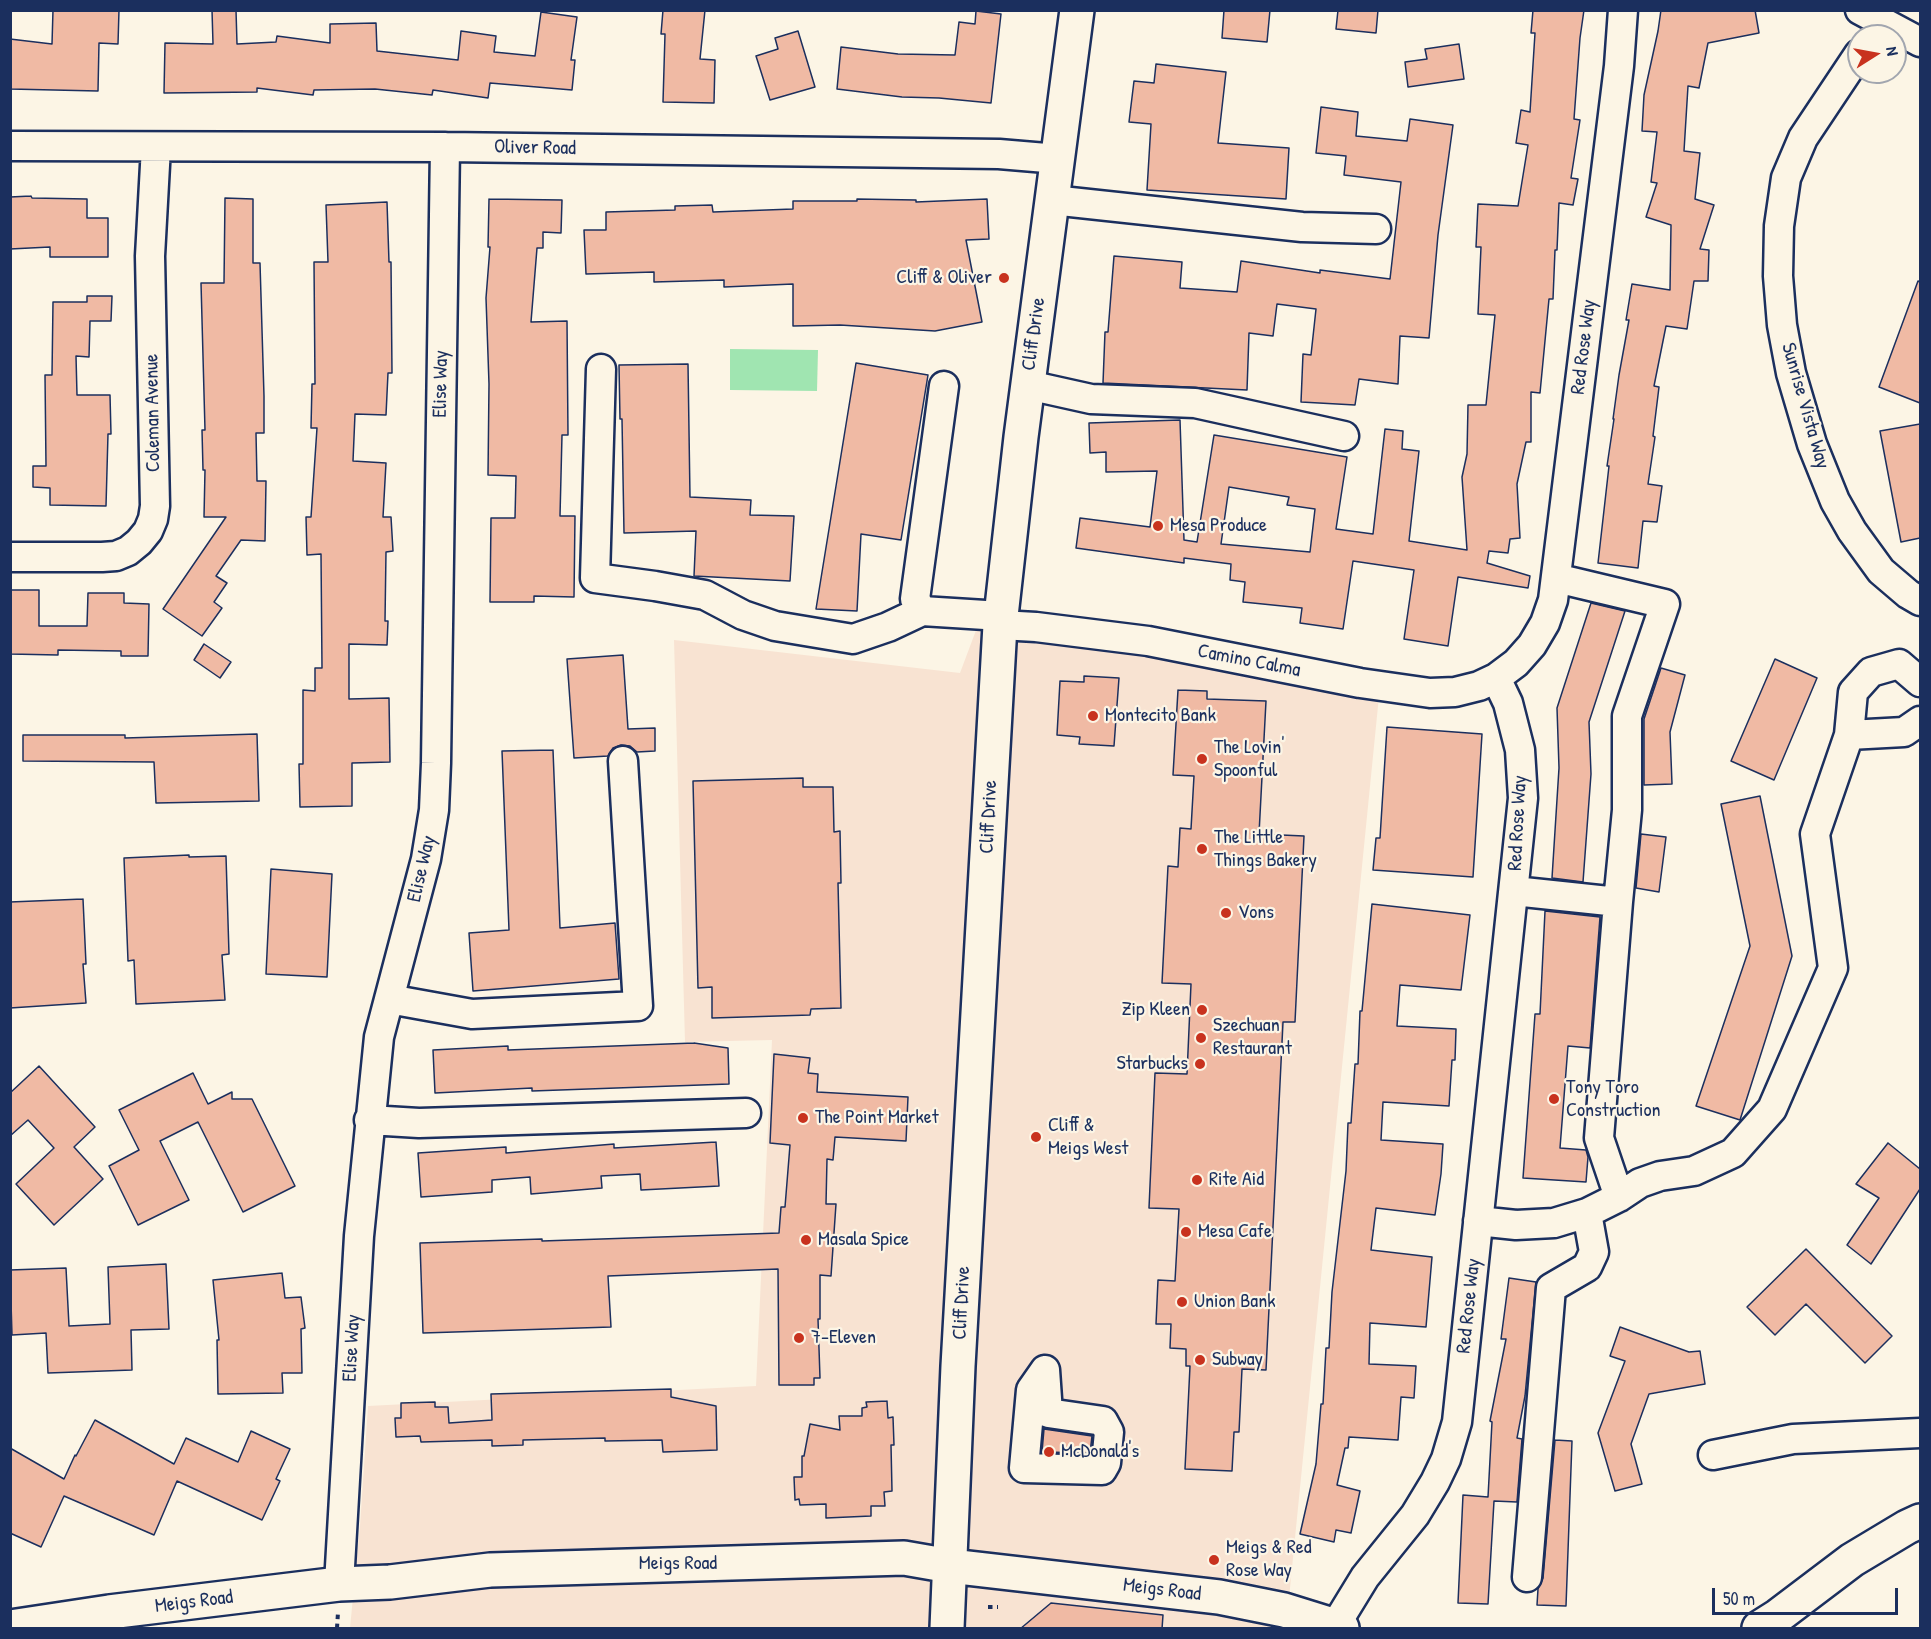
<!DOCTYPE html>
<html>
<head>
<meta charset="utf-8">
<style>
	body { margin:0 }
	#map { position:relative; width:1931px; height:1639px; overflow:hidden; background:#fcf5e5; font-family:"Patrick Hand",sans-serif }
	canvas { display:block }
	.frame { position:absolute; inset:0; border:12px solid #1b2f5e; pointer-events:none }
	.north { position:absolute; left:1847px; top:24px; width:60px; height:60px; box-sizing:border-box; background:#fcf5e5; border:2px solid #a2a6af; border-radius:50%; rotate:79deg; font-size:16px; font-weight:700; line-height:24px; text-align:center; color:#1b2f5e }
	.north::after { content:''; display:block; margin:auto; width:21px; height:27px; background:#c8321e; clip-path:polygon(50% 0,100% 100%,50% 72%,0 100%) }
	.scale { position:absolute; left:1712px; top:1588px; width:186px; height:27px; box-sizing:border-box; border:3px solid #1b2f5e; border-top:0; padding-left:8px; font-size:18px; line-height:21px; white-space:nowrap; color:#1b2f5e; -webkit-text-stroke:4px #fcf5e5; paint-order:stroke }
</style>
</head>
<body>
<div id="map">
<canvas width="1931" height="1639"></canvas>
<div class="frame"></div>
<div class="north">N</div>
<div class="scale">50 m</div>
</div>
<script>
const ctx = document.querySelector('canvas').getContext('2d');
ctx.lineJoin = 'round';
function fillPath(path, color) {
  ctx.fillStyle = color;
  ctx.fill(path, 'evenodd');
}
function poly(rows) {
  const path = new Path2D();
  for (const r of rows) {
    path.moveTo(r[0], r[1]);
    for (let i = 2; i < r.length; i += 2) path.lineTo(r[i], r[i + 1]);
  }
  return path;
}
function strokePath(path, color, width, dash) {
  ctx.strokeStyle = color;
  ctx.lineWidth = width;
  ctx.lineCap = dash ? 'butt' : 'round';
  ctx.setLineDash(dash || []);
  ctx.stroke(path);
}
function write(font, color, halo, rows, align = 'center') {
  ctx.font = font + ' "Patrick Hand",sans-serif';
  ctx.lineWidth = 4.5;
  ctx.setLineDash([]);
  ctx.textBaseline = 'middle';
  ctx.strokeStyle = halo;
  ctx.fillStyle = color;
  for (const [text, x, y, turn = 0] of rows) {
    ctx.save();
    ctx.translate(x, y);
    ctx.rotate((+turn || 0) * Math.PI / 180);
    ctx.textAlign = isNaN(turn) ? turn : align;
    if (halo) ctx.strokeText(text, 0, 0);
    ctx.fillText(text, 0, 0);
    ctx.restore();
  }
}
fillPath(poly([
	[978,625,1380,686,1286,1628,350,1628,360,1526,368,1406,756,1386,772,1040,685,1042,674,640,960,673]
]), '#f8e3d2');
fillPath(poly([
	[730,349,818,350,817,391,730,390]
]), '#a0e5b1');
const building = poly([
	[53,10,119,10,118,44,99,43,98,91,10,89,10,39,52,44,53,10],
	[212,10,236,10,237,44,276,42,277,36,330,43,330,24,376,23,377,51,458,60,461,31,496,36,494,52,535,56,541,12,577,17,571,60,575,60,572,90,490,83,488,98,433,90,432,95,375,89,314,90,313,95,257,88,257,92,164,93,165,43,213,44,212,10],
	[663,10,705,10,700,59,715,60,714,103,663,102,665,34,661,34,663,10],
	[1224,10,1270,10,1267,42,1222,38,1224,10],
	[1338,10,1378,10,1376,33,1336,29,1338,10],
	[1533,10,1584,10,1580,38,1574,119,1580,120,1571,178,1578,179,1573,205,1559,203,1557,250,1555,250,1553,299,1549,299,1540,393,1531,392,1531,442,1526,442,1517,484,1520,538,1510,539,1508,553,1489,551,1487,563,1530,576,1528,588,1458,577,1448,646,1404,639,1414,570,1353,561,1343,629,1300,623,1302,608,1243,602,1245,582,1230,580,1231,564,1184,558,1184,563,1076,548,1080,518,1150,527,1157,471,1106,472,1106,452,1090,453,1089,423,1180,420,1184,540,1197,542,1214,435,1347,457,1336,529,1373,534,1385,429,1403,431,1402,449,1419,451,1409,541,1467,550,1462,477,1467,454,1468,405,1486,405,1495,315,1478,314,1481,247,1476,247,1478,204,1518,206,1528,145,1516,143,1521,110,1530,112,1535,33,1531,33,1533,10],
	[1229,487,1289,497,1287,505,1315,509,1310,552,1221,544,1229,487],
	[1661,10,1755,10,1759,33,1708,43,1699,88,1688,86,1684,151,1700,153,1695,199,1714,205,1700,249,1709,250,1708,281,1694,281,1687,329,1666,326,1654,386,1659,387,1653,436,1655,437,1648,484,1662,486,1657,522,1643,521,1638,568,1598,563,1609,466,1607,466,1614,419,1613,419,1619,375,1629,320,1626,320,1632,284,1670,290,1671,225,1646,217,1657,183,1651,182,1657,132,1642,131,1644,95,1658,31,1661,10],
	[976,11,1001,14,991,103,939,98,902,97,837,89,841,47,898,54,955,55,959,22,975,24,976,11],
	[798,31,815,87,770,100,756,56,778,49,775,38,798,31],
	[1459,44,1464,79,1408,87,1405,62,1427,59,1425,49,1459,44],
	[1156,64,1226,72,1218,143,1289,148,1286,199,1147,190,1151,124,1129,122,1134,81,1154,83,1156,64],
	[1321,107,1358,112,1356,136,1407,141,1410,119,1453,125,1438,235,1429,338,1400,336,1398,384,1359,379,1355,405,1301,402,1303,354,1311,355,1316,309,1277,304,1273,336,1249,333,1247,390,1103,383,1105,332,1108,332,1114,256,1182,262,1180,288,1237,292,1241,261,1320,273,1320,270,1390,279,1401,182,1344,175,1346,156,1316,153,1321,107],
	[31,196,32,198,87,199,87,218,108,218,108,257,50,257,50,247,10,249,10,197,31,196],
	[225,198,253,199,253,263,260,263,264,396,264,433,256,433,257,481,266,481,265,541,241,540,216,576,227,583,214,602,222,608,202,636,163,609,226,517,204,517,205,470,203,470,202,430,205,430,201,283,224,283,225,198],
	[489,199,562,200,561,233,543,232,543,248,537,248,531,322,567,321,568,435,562,435,560,516,575,516,574,597,534,596,534,602,490,602,491,518,515,518,516,476,488,475,489,384,486,298,490,247,488,247,489,199],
	[857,199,916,200,916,202,987,199,989,239,966,240,982,322,935,331,840,325,793,326,793,284,724,287,724,280,654,282,654,272,586,274,584,230,606,230,606,212,675,210,675,206,712,205,713,212,793,209,793,201,857,201,857,199],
	[387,202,389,262,391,262,392,373,388,373,386,415,355,414,353,461,386,463,383,517,391,517,393,551,386,552,385,621,388,621,387,645,349,644,349,699,389,698,390,762,352,763,352,806,300,807,299,764,303,764,303,690,315,691,315,668,322,668,321,554,307,555,306,517,311,517,317,428,311,428,312,384,315,384,314,262,328,262,326,205,387,202],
	[1918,281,1920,282,1920,403,1879,387,1918,281],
	[87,296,112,296,111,321,90,321,89,357,76,356,77,395,110,395,111,434,108,434,106,506,50,505,50,488,33,487,33,466,46,466,45,375,52,375,53,302,87,302,87,296],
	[856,363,928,375,901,540,861,534,857,611,816,609,856,363],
	[688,364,690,497,751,500,750,515,794,516,790,581,694,576,696,531,624,533,622,419,620,419,619,365,688,364],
	[1920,424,1920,538,1901,542,1880,431,1920,424],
	[10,590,39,590,39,626,87,626,88,593,124,593,124,603,149,604,148,656,121,656,121,651,58,650,58,655,10,654,10,590],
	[1591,603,1625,611,1589,722,1591,774,1583,882,1552,878,1559,768,1557,708,1591,603],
	[204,644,231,662,220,678,194,660,204,644],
	[623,655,628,729,655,728,655,751,637,752,630,746,621,745,613,748,608,756,574,758,567,659,623,655],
	[1775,659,1817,678,1774,780,1731,761,1775,659],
	[1661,668,1685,675,1670,732,1672,784,1644,785,1644,719,1661,668],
	[1084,676,1119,678,1114,746,1079,744,1080,737,1057,735,1060,681,1084,682,1084,676],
	[1178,690,1207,691,1207,699,1266,701,1259,834,1304,836,1295,1022,1283,1022,1266,1370,1242,1369,1239,1432,1234,1432,1232,1471,1185,1469,1190,1366,1186,1366,1186,1349,1170,1348,1171,1324,1156,1324,1158,1280,1175,1281,1179,1209,1149,1208,1155,1073,1187,1074,1191,984,1162,983,1168,866,1178,867,1180,828,1191,829,1194,776,1173,775,1178,690],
	[1387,727,1482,734,1473,877,1373,870,1376,838,1380,838,1387,727],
	[257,734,259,801,156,803,154,762,23,761,23,735,125,735,125,738,257,734],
	[553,750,560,928,615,923,619,979,473,991,469,933,509,930,502,751,553,750],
	[803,778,803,787,833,787,834,832,840,831,841,883,838,883,841,1008,811,1009,810,1015,712,1018,712,987,698,988,693,781,803,778],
	[1760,796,1792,956,1740,1120,1696,1106,1750,946,1721,804,1760,796],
	[1641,834,1666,837,1659,892,1636,888,1641,834],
	[189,855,189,857,226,856,229,954,222,955,225,1000,136,1004,134,960,128,961,124,858,189,855],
	[271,869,332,874,327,977,266,974,271,869],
	[83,899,86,964,83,964,86,1003,10,1008,10,902,83,899],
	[1372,904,1470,915,1461,990,1400,985,1397,1026,1456,1029,1455,1060,1452,1060,1449,1106,1383,1102,1381,1140,1443,1144,1441,1174,1435,1215,1376,1208,1371,1250,1432,1257,1426,1327,1370,1323,1369,1364,1416,1366,1414,1398,1401,1397,1398,1440,1349,1437,1348,1448,1345,1448,1337,1485,1360,1491,1351,1533,1336,1530,1334,1542,1300,1534,1316,1464,1321,1404,1323,1404,1326,1348,1329,1348,1332,1292,1346,1171,1348,1123,1351,1123,1355,1064,1358,1064,1360,1011,1362,1011,1372,904],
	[1545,911,1600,917,1590,1048,1568,1046,1560,1148,1586,1150,1588,1157,1586,1182,1523,1178,1535,1014,1540,1014,1545,911],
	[694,1043,728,1048,729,1084,532,1091,532,1088,435,1093,433,1050,508,1046,508,1050,694,1043],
	[774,1054,810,1058,808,1073,818,1074,817,1092,908,1097,906,1141,835,1137,833,1160,827,1159,826,1204,836,1204,831,1276,820,1275,820,1319,818,1319,820,1378,814,1378,814,1385,779,1385,778,1269,608,1276,611,1327,423,1333,420,1243,542,1239,542,1241,779,1233,781,1207,785,1207,790,1145,770,1143,774,1054],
	[39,1066,95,1127,74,1147,103,1179,54,1225,16,1184,54,1148,28,1120,10,1136,10,1093,39,1066],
	[193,1073,208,1104,232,1092,232,1099,252,1099,295,1186,243,1212,198,1122,160,1141,189,1200,138,1225,109,1166,139,1150,119,1110,193,1073],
	[716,1142,719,1186,641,1190,640,1174,601,1176,602,1188,531,1194,530,1177,492,1180,492,1192,421,1197,418,1153,506,1147,506,1153,614,1144,614,1148,716,1142],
	[1888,1143,1920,1169,1920,1189,1871,1264,1847,1245,1879,1198,1856,1184,1888,1143],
	[1806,1249,1892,1336,1865,1363,1806,1304,1775,1335,1747,1307,1806,1249],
	[166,1264,169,1329,131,1330,132,1370,48,1373,46,1333,12,1335,10,1270,66,1268,69,1326,110,1324,108,1267,166,1264],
	[282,1273,285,1298,301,1297,305,1328,301,1329,302,1373,282,1373,283,1393,218,1394,217,1340,219,1340,213,1280,282,1273],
	[1509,1278,1536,1282,1525,1396,1517,1438,1522,1439,1517,1502,1494,1501,1488,1604,1458,1603,1463,1495,1488,1497,1492,1422,1490,1421,1506,1339,1501,1339,1509,1278],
	[1620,1327,1689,1352,1700,1351,1705,1384,1649,1394,1631,1444,1642,1484,1615,1491,1598,1433,1625,1361,1610,1356,1620,1327],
	[671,1389,671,1397,716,1406,717,1450,663,1452,662,1440,605,1441,605,1438,523,1440,523,1445,492,1446,492,1440,421,1442,420,1436,396,1437,395,1418,401,1418,401,1403,435,1402,435,1407,448,1407,449,1423,492,1420,491,1394,671,1389],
	[887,1401,888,1418,893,1417,894,1445,891,1445,892,1491,884,1492,885,1506,871,1506,871,1516,826,1518,826,1504,800,1505,799,1499,795,1500,794,1477,802,1477,802,1456,804,1456,810,1424,840,1430,839,1416,862,1416,862,1408,867,1407,866,1402,887,1401],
	[95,1420,174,1464,186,1438,238,1462,251,1431,290,1449,276,1479,280,1481,262,1520,177,1481,154,1535,64,1496,41,1547,10,1533,10,1448,64,1479,75,1455,76,1456,95,1420],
	[1044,1429,1092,1436,1090,1453,1042,1452,1044,1429],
	[1555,1440,1572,1441,1566,1606,1537,1605,1538,1589,1543,1578,1555,1440],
	[1051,1603,1163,1615,1162,1629,1020,1629,1051,1603]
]);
fillPath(building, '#f0baa4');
strokePath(building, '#1b2f5e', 1.5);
const minor = poly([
	[1860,10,1920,42],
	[1859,54,1803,138,1786,178,1779,226,1778,276,1782,325,1791,373,1812,444,1835,501,1852,531,1881,571,1908,594,1920,601],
	[10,146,445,147,999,154,1058,159],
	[1052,200,1302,227,1376,229],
	[601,369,595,578,655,586,705,595,743,615,775,626,853,639,888,627,922,611,1001,616],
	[1028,385,1091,399,1195,403,1344,436],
	[10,557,102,557,116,556,128,551,139,542,148,531,153,519,155,506,150,256,156,147],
	[1556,578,1665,604,1627,716,1627,810,1618,902],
	[922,611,915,599,944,386],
	[1000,625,1036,627,1148,641,1360,683,1430,693,1455,692,1479,686,1496,678,1516,663,1532,645,1545,623,1553,600,1619,66,1623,10],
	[1849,735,1904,732,1920,721],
	[1514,891,1618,902,1599,1138,1619,1197],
	[389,999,472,1014,638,1006,623,761],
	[369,1120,419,1123,746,1113],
	[1478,1221,1516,1225,1554,1223,1587,1213,1619,1197,1640,1183,1660,1176,1694,1171,1733,1153,1772,1109,1833,968,1815,834,1849,735,1853,692,1871,672,1899,664,1920,682],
	[1045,1370,1048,1413,1103,1421,1109,1432,1106,1463,1102,1470,1024,1468,1031,1390,1045,1370],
	[1713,1455,1793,1439,1920,1433],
	[1527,1577,1551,1288,1587,1267,1594,1252,1587,1213],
	[339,1584,359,1236,379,1037,426,859,434,810,436,763,445,147],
	[1335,1626,1365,1577,1415,1515,1435,1482,1446,1459,1457,1422,1523,798,1520,750,1508,703,1496,678]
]);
const major = poly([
	[10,1627,109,1612,339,1584,390,1582,490,1570,904,1558,950,1566,1219,1597,1284,1610,1342,1628],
	[947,1628,958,1366,1000,625,1021,437,1077,10],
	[1759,1628,1778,1616,1852,1560,1907,1527,1920,1521]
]);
strokePath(minor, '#1b2f5e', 33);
strokePath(major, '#1b2f5e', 38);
strokePath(poly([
	[988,1607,998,1607],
	[337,1628,338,1612]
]), '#1b2f5e', 4, [4.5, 4.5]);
strokePath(minor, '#fcf5e5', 28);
strokePath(major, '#fcf5e5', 33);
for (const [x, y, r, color] of [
	[1004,278,6,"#c8321e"],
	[1158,526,6,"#c8321e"],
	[1093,716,6,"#c8321e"],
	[1202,759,6,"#c8321e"],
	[1202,849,6,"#c8321e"],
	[1226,913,6,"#c8321e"],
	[1202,1010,6,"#c8321e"],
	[1201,1038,6,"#c8321e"],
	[1200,1064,6,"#c8321e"],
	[1554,1099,6,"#c8321e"],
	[803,1118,6,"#c8321e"],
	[1036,1137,6,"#c8321e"],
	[1197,1180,6,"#c8321e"],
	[1186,1232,6,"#c8321e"],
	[806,1240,6,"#c8321e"],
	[1182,1302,6,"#c8321e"],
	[799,1338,6,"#c8321e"],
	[1200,1360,6,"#c8321e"],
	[1049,1452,6,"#c8321e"],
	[1214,1560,6,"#c8321e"]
]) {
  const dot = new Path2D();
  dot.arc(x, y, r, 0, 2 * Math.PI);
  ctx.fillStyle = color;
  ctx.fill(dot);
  strokePath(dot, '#fcf5e5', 2);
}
write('20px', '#1b2f5e', '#fcf5e5', [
	["Oliver Road",535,148,1],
	["Cliff Drive",1034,334,-82],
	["Red Rose Way",1584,347,-83],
	["Elise Way",441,384,-89],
	["Sunrise Vista Way",1805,406,74],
	["Coleman Avenue",153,413,-91],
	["Camino Calma",1249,661,11],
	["Cliff Drive",989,817,-87],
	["Red Rose Way",1518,823,-87],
	["Elise Way",422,869,-77],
	["Cliff Drive",962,1303,-87],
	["Red Rose Way",1469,1306,-84],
	["Elise Way",352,1348,-87],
	["Meigs Road",678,1564],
	["Meigs Road",1162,1590,7],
	["Meigs Road",194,1602,-7]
]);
write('20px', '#1b2f5e', '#fcf5e5', [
	["Cliff & Oliver",992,278,"right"],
	["Mesa Produce",1170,526],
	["Montecito Bank",1105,716],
	["The Lovin'",1214,748],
	["Spoonful",1214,771],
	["The Little",1214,838],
	["Things Bakery",1214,861],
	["Vons",1238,913],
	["Zip Kleen",1190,1010,"right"],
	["Szechuan",1213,1026],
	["Restaurant",1213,1049],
	["Starbucks",1188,1064,"right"],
	["Tony Toro",1566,1088],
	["Construction",1566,1111],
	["The Point Market",815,1118],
	["Cliff &",1048,1126],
	["Meigs West",1048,1149],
	["Rite Aid",1209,1180],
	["Mesa Cafe",1198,1232],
	["Masala Spice",818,1240],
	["Union Bank",1194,1302],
	["7-Eleven",811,1338],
	["Subway",1212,1360],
	["McDonald's",1061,1452],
	["Meigs & Red",1226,1548],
	["Rose Way",1226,1571]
], 'left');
</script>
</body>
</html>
